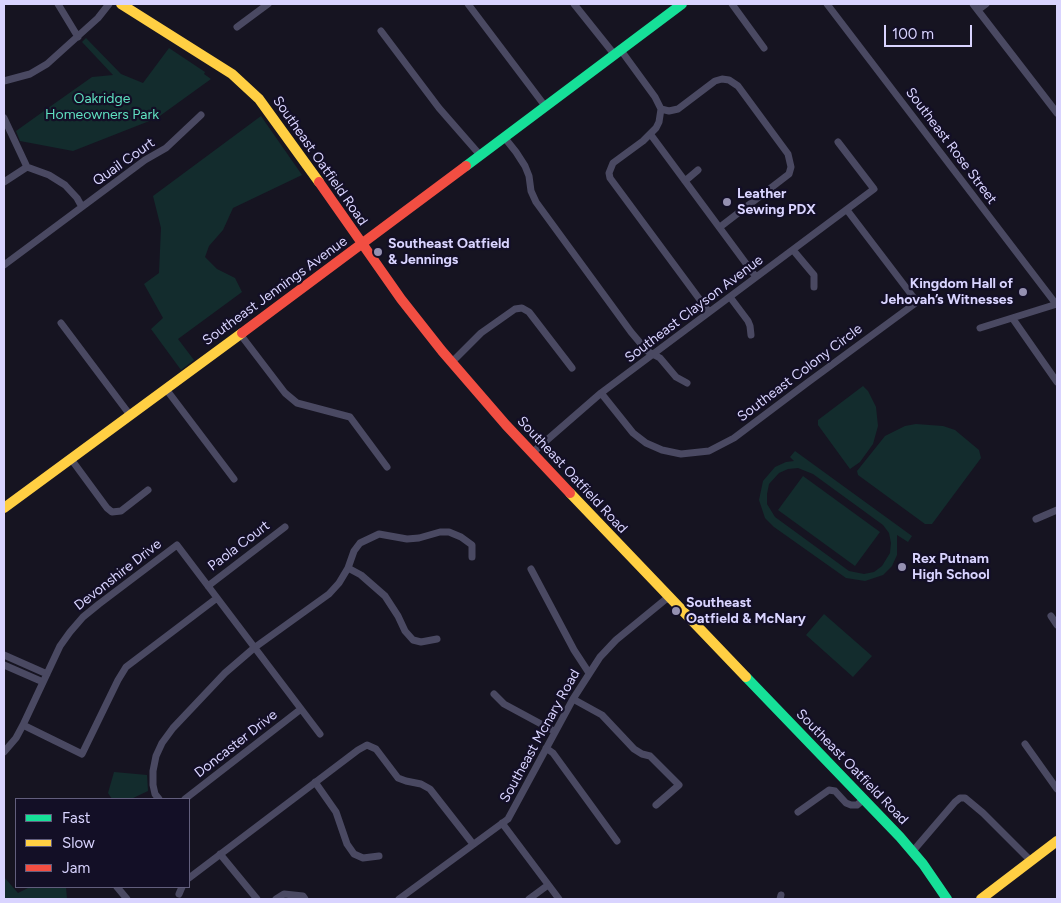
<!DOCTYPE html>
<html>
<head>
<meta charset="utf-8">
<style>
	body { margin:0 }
	#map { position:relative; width:1061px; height:903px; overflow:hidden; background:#161421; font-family:Figtree,sans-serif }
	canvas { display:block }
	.frame { position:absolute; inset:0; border:5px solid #d9d4ff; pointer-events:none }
	.legend { position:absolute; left:15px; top:798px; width:175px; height:90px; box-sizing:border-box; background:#130f26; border:1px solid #625e7d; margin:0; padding:6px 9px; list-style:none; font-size:15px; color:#d9d4ff }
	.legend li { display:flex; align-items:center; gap:10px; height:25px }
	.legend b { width:25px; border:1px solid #625e7d }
	.scale { position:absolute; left:884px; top:25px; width:88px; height:22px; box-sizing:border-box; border:2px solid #d9d4ff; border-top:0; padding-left:6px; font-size:15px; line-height:18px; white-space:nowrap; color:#d9d4ff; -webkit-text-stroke:4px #130f26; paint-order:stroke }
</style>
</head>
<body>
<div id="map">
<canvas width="1061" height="903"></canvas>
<div class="frame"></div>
<ul class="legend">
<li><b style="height:6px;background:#16e098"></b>Fast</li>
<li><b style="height:6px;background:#ffcf43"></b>Slow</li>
<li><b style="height:6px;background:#f24e42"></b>Jam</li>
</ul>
<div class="scale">100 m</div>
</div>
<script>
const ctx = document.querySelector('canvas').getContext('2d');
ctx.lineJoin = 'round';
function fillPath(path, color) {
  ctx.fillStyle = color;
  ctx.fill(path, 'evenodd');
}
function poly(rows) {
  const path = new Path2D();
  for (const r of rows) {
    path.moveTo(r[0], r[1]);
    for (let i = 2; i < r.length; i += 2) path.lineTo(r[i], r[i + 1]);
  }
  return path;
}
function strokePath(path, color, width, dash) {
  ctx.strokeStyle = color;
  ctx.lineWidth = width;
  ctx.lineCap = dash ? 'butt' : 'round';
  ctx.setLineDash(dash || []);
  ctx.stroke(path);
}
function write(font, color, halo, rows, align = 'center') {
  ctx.font = font + ' Figtree,sans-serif';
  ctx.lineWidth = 4.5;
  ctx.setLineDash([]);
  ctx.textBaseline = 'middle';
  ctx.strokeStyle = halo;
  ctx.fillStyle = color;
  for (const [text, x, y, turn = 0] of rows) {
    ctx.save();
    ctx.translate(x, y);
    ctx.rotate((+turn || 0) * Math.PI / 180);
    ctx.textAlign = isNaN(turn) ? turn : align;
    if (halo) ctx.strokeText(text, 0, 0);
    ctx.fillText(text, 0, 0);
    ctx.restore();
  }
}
fillPath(poly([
	[86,38,121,74,143,83,169,48,205,72,204,74,211,79,157,118,73,151,20,141,16,131,58,101,92,77,113,75,82,42],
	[261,116,302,175,233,208,223,230,209,246,205,257,217,269,235,278,242,292,178,339,194,360,181,370,151,329,163,318,144,284,159,273,161,228,153,196],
	[863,386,868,391,876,407,878,426,873,444,860,462,850,469,818,425,818,420],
	[916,424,943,426,955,430,979,450,981,458,932,524,925,524,858,475,857,471,885,436,905,426],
	[795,451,912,536,908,542,897,535,897,555,892,566,883,575,865,581,846,578,774,527,765,518,759,500,763,481,775,467,786,462,794,461,790,457],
	[798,468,813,474,883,525,889,533,891,543,890,553,882,566,874,572,864,574,849,571,775,517,767,504,767,494,769,484,779,473,788,469],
	[803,476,880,532,855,566,778,510],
	[824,614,872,656,853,677,806,635],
	[114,772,147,775,148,791,131,799,112,799,108,793],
	[4,877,18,893,30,887,66,887,67,899,4,899]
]), '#132c2d');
strokePath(poly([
	[58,4,78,37],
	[468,4,545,106],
	[574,4,614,54],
	[732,4,764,48],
	[827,4,1056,304],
	[973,4,1057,113],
	[978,10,986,4],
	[237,27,268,4],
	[381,31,439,108,480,155],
	[620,49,655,97,661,109],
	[4,81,30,74,47,64,98,18,109,4],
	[661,109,669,111,678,109,715,81,722,79,729,80,738,86,788,154,791,167,789,174,720,227],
	[661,109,659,122,656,128,643,141,613,163,609,173,610,178,709,312],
	[4,118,27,167,49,175,65,185,77,198,82,207],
	[651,135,756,277],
	[504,137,516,152,525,166,529,176,531,191,536,202,631,332,647,351,660,358,676,377,687,383],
	[685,181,698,170],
	[4,182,27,167],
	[793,250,814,275,814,287],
	[4,265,145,160,166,148,201,115],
	[730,297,748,321,750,326,751,335],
	[1013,319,1057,382],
	[61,323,130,415],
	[980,328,1057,304],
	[240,334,285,393,297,403,350,417,387,467],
	[452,362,481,333,515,309,522,308,529,312,572,368],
	[166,389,234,479],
	[601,393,633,433,646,443,662,450,681,454,709,451,734,438,807,383,917,302,847,210],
	[532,453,601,393,874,189,838,142],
	[71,459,107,508,112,512,121,511,148,490],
	[1036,519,1057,510],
	[348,568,361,575,385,596,398,616,405,631,413,640,421,642,437,639],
	[531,569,574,650,589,673],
	[208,586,285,527],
	[1051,616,1057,625],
	[4,655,47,674],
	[4,665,43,682],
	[494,694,504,704,554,731],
	[573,699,602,715,634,749,642,754,650,756,679,785,656,805],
	[23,725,82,754,118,680,126,667,217,598],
	[1025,744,1057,789],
	[546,748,553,753,617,841],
	[4,752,16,738,23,725,60,646,70,632,83,617,99,604,177,545,320,734],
	[315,782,336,812,347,844,354,854,363,858,379,856],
	[159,799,155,794,153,785,153,771,156,756,162,743,173,728,225,673,254,648,329,594,339,583,348,568,354,551,360,543,379,534,407,539,419,538,440,532,449,532,461,537,472,545,472,557],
	[185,799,301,709],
	[798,812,829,790,835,791,846,803,851,805,857,805,864,799],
	[502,823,559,899],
	[913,851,955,802,960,798,965,798,983,813,1031,861],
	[220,854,257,899],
	[189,878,358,750,367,745,376,749,398,778,406,781,421,784,430,789,473,844],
	[117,887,127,899],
	[179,894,182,887],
	[276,899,284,894,303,896,305,899],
	[399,899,508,819,573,699,600,657,616,640,666,599,673,600],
	[529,899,548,885],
	[780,899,781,895]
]), '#4a4962', 7);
strokePath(poly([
	[466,166,682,4],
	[746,677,900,837,923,864,947,899]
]), '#16e098', 10);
strokePath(poly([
	[121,4,232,74,259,99,319,182],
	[570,493,746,677],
	[4,508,242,333],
	[981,899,1057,841]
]), '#ffcf43', 10);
strokePath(poly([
	[319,182,401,299,442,351,506,425,570,493],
	[242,333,466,166]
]), '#f24e42', 10);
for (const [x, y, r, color] of [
	[727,202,5,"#9591b1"],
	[378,252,5,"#9591b1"],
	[1023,292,5,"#9591b1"],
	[902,567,5,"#9591b1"],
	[676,611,5,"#9591b1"]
]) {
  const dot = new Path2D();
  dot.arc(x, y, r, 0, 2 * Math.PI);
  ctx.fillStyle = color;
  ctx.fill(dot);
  strokePath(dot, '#130f26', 2);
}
write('14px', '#5fe0c0', '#130f26', [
	["Oakridge",102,99],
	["Homeowners Park",102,115]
]);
write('14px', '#d9d4ff', '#130f26', [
	["Southeast Rose Street",951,146,53],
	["Southeast Oatfield Road",320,161,55],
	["Quail Court",124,162,-35],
	["Southeast Jennings Avenue",275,291,-36],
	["Southeast Clayson Avenue",694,309,-37],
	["Southeast Colony Circle",800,373,-37],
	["Southeast Oatfield Road",572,475,47],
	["Paola Court",239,546,-37],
	["Devonshire Drive",118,575,-38],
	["Southeast Mcnary Road",540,736,-61],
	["Doncaster Drive",236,744,-38],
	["Southeast Oatfield Road",852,767,46]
]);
write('bold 14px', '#d9d4ff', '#130f26', [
	["Leather",737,194],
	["Sewing PDX",737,210],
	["Southeast Oatfield",388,244],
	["& Jennings",388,260],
	["Kingdom Hall of",1013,284,"right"],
	["Jehovah’s Witnesses",1013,300,"right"],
	["Rex Putnam",912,559],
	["High School",912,575],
	["Southeast",686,603],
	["Oatfield & McNary",686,619]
], 'left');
</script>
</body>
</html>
